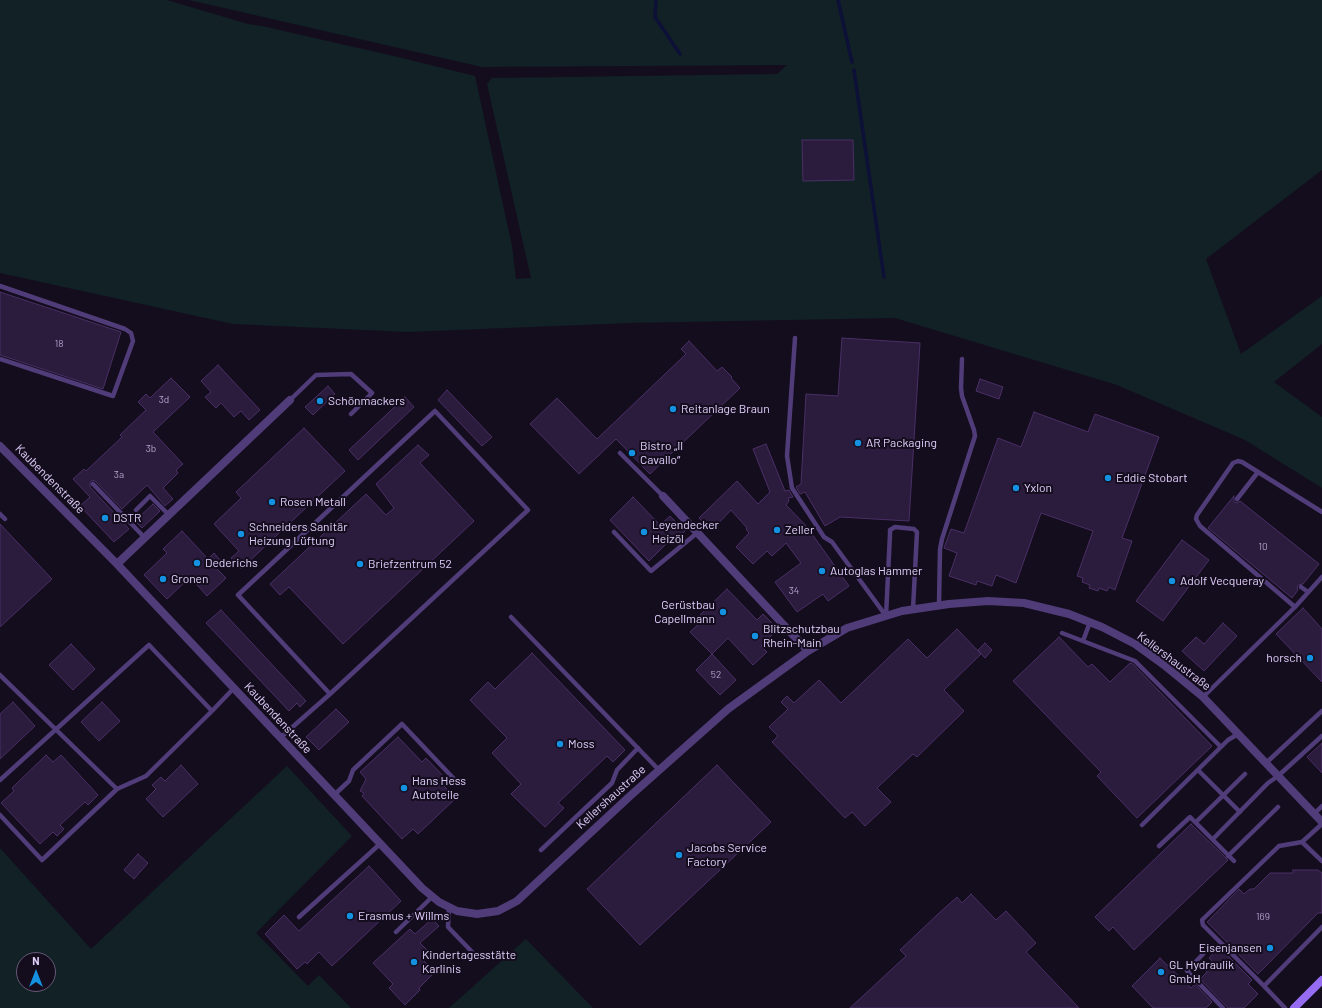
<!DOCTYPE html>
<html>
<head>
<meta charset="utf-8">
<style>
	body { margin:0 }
	#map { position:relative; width:1322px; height:1008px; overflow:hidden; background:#140d1d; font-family:Barlow,sans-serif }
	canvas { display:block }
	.north { position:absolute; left:16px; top:952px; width:40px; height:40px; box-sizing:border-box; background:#140d1d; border:1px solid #665a76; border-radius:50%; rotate:0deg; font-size:11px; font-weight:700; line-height:16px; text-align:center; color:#e0cefb }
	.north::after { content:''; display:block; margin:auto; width:14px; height:18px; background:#1492e1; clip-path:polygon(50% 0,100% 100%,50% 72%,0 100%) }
</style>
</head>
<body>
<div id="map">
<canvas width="1322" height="1008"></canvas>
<div class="north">N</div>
</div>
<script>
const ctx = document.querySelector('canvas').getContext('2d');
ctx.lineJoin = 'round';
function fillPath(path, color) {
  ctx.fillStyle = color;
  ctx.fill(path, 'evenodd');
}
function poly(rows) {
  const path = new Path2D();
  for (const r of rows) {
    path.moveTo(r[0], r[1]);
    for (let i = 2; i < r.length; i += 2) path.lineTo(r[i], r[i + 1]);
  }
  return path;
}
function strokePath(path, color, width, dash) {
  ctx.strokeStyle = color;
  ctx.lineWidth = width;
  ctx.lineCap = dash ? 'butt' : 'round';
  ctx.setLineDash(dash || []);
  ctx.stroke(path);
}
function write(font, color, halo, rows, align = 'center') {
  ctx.font = font + ' Barlow,sans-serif';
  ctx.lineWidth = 4;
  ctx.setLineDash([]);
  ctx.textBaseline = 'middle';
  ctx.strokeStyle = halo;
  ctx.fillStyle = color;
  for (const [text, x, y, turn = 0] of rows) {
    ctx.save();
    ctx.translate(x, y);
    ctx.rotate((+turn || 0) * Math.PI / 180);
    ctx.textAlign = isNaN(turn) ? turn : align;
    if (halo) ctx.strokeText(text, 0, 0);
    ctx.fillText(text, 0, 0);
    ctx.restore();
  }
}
fillPath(poly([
	[0,0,167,0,248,24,262,26,398,57,475,76,512,246,516,279,531,278,487,84,492,78,777,74,787,65,482,67,189,0,1322,0,1322,170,1206,259,1241,354,1322,296,1322,344,1274,382,1322,417,1322,488,1245,440,1117,385,895,318,629,323,408,332,233,324,0,273],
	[287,766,352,836,256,933,308,986,319,975,351,1008,0,1008,0,848,91,949],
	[24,960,48,960,48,984,24,984],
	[526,939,593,1008,449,1008]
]), '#112126');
strokePath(poly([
	[656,0,655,17,680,54],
	[838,0,852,62],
	[854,70,884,277]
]), '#0d1037', 3.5);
const building = poly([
	[802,140,853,140,854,180,803,181,802,140],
	[0,292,121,332,103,389,0,355,0,292],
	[842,338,920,343,909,521,840,517,825,526,805,492,800,494,796,487,801,484,806,394,838,396,842,338],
	[689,341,717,371,722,367,732,377,731,378,740,388,650,474,616,439,579,474,530,424,557,398,597,439,686,354,681,349,689,341],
	[218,365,260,410,249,420,241,411,234,417,221,403,216,408,205,397,211,392,201,381,218,365],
	[171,378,190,397,153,432,183,464,176,470,178,473,163,488,173,499,165,506,147,485,122,509,95,481,92,480,90,483,90,487,129,529,114,542,80,506,90,497,73,479,84,469,86,471,122,437,120,435,146,410,138,402,146,394,150,398,171,378],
	[980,379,1003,387,999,399,976,391,980,379],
	[328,386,335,394,313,415,305,407,328,386],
	[447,390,492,437,482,446,438,400,447,390],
	[405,397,414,407,358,460,349,450,405,397],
	[1034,412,1088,432,1095,414,1159,437,1122,538,1132,541,1115,590,1109,587,1107,591,1099,588,1098,591,1089,588,1090,585,1082,582,1083,578,1077,576,1093,531,1041,513,1016,583,996,575,992,586,977,581,976,585,949,576,957,553,944,548,951,529,964,533,998,438,1021,447,1034,412],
	[304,428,345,471,241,569,231,558,239,551,214,524,241,498,236,492,304,428],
	[766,444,785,491,789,490,793,497,788,498,789,501,786,505,813,533,812,534,849,586,828,601,823,594,797,612,775,582,801,563,786,543,772,556,767,551,753,564,736,547,749,533,746,529,747,528,731,510,711,531,699,518,737,481,758,504,770,492,753,449,766,444],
	[418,445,429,455,420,463,474,521,343,644,289,587,280,595,270,584,366,494,386,515,394,508,376,484,418,445],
	[1234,496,1234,502,1237,503,1240,501,1319,564,1303,584,1298,585,1297,587,1298,590,1292,598,1208,528,1234,496],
	[633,497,660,525,670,516,685,531,674,542,671,539,649,561,610,520,633,497],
	[153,504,160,511,142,528,135,521,153,504],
	[0,524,52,579,0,627,0,524],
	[182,531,208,559,214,553,220,560,214,566,226,578,207,596,190,577,167,599,144,575,167,553,163,549,182,531],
	[1182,540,1209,560,1163,621,1136,601,1182,540],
	[727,589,757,620,763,614,778,629,761,646,767,652,753,665,728,638,712,654,690,632,704,619,700,615,727,589],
	[1303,608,1322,629,1322,682,1276,634,1303,608],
	[221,610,306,701,300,707,297,703,289,711,206,623,221,610],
	[1223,623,1237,636,1204,671,1182,651,1196,637,1204,644,1223,623],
	[957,629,981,654,944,690,964,711,917,757,913,754,877,788,891,802,865,826,852,812,845,818,772,742,778,736,769,727,788,709,781,702,787,696,794,703,819,680,841,703,908,639,927,658,957,629],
	[1059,637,1088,667,1092,664,1110,682,1130,663,1133,664,1212,746,1137,818,1097,776,1101,772,1013,681,1059,637],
	[985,643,992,650,985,658,978,650,985,643],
	[71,644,95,669,73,690,49,665,71,644],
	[532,653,625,750,613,762,607,756,558,803,564,808,545,827,511,794,521,784,492,753,507,738,470,700,488,682,495,689,532,653],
	[712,654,736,680,720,695,696,670,712,654],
	[13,702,35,726,0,759,0,714,13,702],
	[102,702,120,721,99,741,81,722,102,702],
	[336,709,349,722,319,750,306,737,336,709],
	[398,737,422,762,426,758,446,779,442,784,456,798,418,834,413,829,402,839,362,796,364,793,360,791,366,779,360,772,398,737],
	[1322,743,1322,773,1307,757,1322,743],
	[46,755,53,762,61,755,98,795,88,805,85,802,60,825,64,829,57,836,53,832,40,844,1,803,14,791,12,788,46,755],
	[181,765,198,784,163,817,146,799,156,789,152,785,161,777,165,781,181,765],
	[717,765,771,822,640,945,587,889,717,765],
	[1191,824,1228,860,1134,950,1113,927,1109,931,1095,917,1191,824],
	[138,854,148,863,134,879,124,870,138,854],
	[369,866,401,901,332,966,319,952,307,964,305,962,297,969,265,934,284,915,299,931,369,866],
	[1293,870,1318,870,1322,873,1322,913,1318,913,1258,974,1207,922,1239,889,1244,894,1250,889,1254,889,1270,873,1293,873,1293,870],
	[971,894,996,920,1006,911,1036,943,1026,952,1079,1008,850,1008,906,956,900,950,937,915,957,897,962,903,971,894],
	[432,919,439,926,420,943,428,951,425,953,428,956,423,960,435,972,419,988,420,990,405,1005,389,988,393,984,373,963,410,929,415,934,432,919],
	[1219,947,1252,980,1248,984,1258,994,1244,1008,1228,1008,1200,979,1207,972,1204,969,1212,961,1209,958,1219,947],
	[1160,958,1191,988,1195,984,1212,1002,1206,1008,1153,1008,1132,986,1160,958]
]);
fillPath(building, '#2b1b3c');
strokePath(building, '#4a2f66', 1);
strokePath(poly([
	[0,286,125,329,131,333,133,341,113,396,0,359],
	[795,338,787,456,792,488,824,537,832,542,886,616],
	[290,400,316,375,351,374,372,393,351,414],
	[620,453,663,496],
	[93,484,145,538],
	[1237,499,1258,472],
	[136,510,150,496,169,515],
	[0,514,5,519],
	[614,532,651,571,697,533],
	[1301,587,1308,592],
	[939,605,940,549,942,539,975,436,974,430,962,396,961,388,962,359],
	[1295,607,1200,526,1196,519,1197,515,1233,463,1238,461,1242,462,1322,512],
	[886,616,890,534,890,530,895,527,914,529,917,532,913,609],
	[511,617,659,770],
	[1062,633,1135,661,1221,747],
	[1083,641,1090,622],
	[0,675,117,789],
	[1203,697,1295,607,1322,577],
	[212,711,234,688],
	[280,738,330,694,528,510,435,411,238,595,330,694],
	[1266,763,1322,711],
	[1198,770,1240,812],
	[0,780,149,645,212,711,146,776,117,789,42,860,0,815],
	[334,795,349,781,353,770,402,724,456,781],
	[1314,814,1322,806],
	[1196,822,1245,774],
	[1322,824,1302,842,1322,861],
	[1142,825,1228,740,1238,734],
	[1213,839,1268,783,1278,776,1322,736],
	[1159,846,1190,817,1234,861],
	[541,850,612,783,617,770,638,748],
	[1228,856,1278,807],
	[449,907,448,927,475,955],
	[299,917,380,844],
	[396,932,432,897],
	[1203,954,1187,971,1223,1008],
	[1264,986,1203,925,1202,920,1279,846,1302,842],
	[1285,1008,1264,986,1322,927]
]), '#503c78', 4.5);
strokePath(poly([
	[0,446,117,564,422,888,439,902,457,911,477,914,498,911,517,901,630,796,728,709,808,651,847,628,902,611,949,604,988,601,1024,603,1069,614,1102,627,1135,644,1164,665,1203,697,1322,822],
	[663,496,808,651],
	[117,564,290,400]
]), '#503c78', 8);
strokePath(poly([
	[1294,1008,1322,980]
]), '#966df2', 8);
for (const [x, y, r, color] of [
	[320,401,4,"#1492e1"],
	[673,409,4,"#1492e1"],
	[858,443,4,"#1492e1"],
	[632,453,4,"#1492e1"],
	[1108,478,4,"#1492e1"],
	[1016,488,4,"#1492e1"],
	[272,502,4,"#1492e1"],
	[105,518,4,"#1492e1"],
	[777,530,4,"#1492e1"],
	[644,532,4,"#1492e1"],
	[241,534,4,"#1492e1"],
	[197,563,4,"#1492e1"],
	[360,564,4,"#1492e1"],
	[822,571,4,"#1492e1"],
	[163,579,4,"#1492e1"],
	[1172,581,4,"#1492e1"],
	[723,612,4,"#1492e1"],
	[755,636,4,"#1492e1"],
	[1310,658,4,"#1492e1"],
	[560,744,4,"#1492e1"],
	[404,788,4,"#1492e1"],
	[679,855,4,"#1492e1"],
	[350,916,4,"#1492e1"],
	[1270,948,4,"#1492e1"],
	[414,962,4,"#1492e1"],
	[1161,972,4,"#1492e1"]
]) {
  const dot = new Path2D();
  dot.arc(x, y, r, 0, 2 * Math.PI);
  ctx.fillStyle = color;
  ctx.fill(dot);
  strokePath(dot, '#140d1d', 1.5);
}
write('10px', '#b3a1cb', null, [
	["18",59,344],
	["3d",164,400],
	["3b",151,449],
	["3a",119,475],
	["10",1263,547],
	["34",794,591],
	["52",716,675],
	["169",1263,917]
]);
write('12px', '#e0cefb', '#140d1d', [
	["Schönmackers",328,401],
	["Reitanlage Braun",681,409],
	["AR Packaging",866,443],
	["Bistro „Il",640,446],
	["Cavallo“",640,460],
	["Eddie Stobart",1116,478],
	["Yxlon",1024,488],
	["Rosen Metall",280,502],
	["DSTR",113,518],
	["Leyendecker",652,525],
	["Heizöl",652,539],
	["Schneiders Sanitär",249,527],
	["Heizung Lüftung",249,541],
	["Zeller",785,530],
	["Dederichs",205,563],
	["Briefzentrum 52",368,564],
	["Autoglas Hammer",830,571],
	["Gronen",171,579],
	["Adolf Vecqueray",1180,581],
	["Gerüstbau",715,605,"right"],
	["Capellmann",715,619,"right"],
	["Blitzschutzbau",763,629],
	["Rhein-Main",763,643],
	["horsch",1302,658,"right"],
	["Moss",568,744],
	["Hans Hess",412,781],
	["Autoteile",412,795],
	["Jacobs Service",687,848],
	["Factory",687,862],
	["Erasmus + Willms",358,916],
	["Eisenjansen",1262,948,"right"],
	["Kindertagesstätte",422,955],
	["Karlinis",422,969],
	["GL Hydraulik",1169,965],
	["GmbH",1169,979]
], 'left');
write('12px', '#e0cefb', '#140d1d', [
	["Kaubendenstraße",50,479,45],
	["Kellershaustraße",1174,661,37],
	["Kaubendenstraße",278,718,47],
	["Kellershaustraße",611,797,-42]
]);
</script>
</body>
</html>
